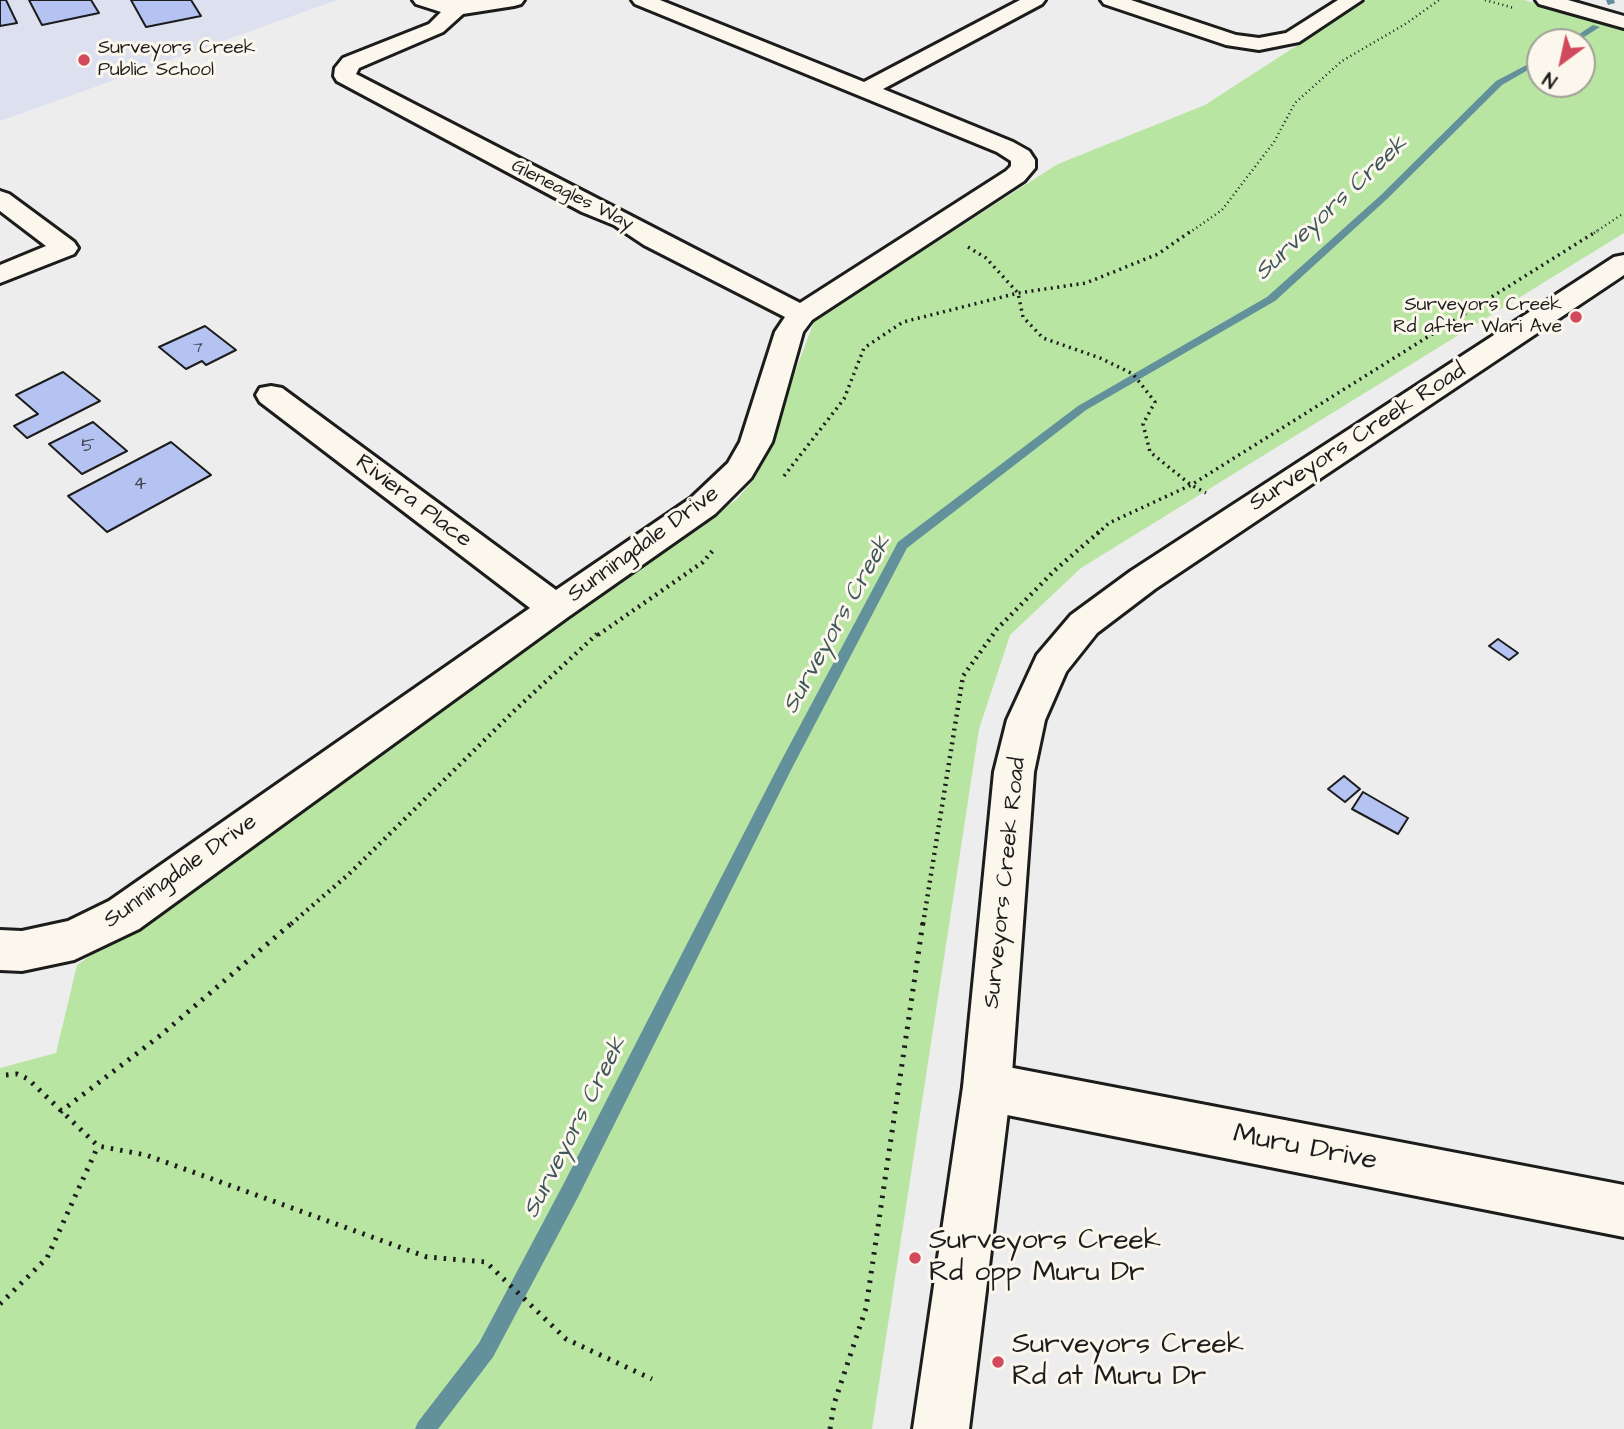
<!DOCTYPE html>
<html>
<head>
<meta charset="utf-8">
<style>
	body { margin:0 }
	#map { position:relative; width:1624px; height:1429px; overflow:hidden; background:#ededed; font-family:"Architects Daughter",sans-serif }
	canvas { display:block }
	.north { position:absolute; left:1526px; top:28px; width:70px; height:70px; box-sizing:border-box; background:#fbf7ec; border:2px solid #a29f99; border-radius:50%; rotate:213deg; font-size:19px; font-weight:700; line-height:28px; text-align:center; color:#1c1c1c }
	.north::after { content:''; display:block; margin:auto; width:24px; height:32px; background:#d1495b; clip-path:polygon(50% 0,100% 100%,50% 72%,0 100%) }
</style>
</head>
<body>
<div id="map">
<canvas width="1624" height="1429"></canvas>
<div class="north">N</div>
</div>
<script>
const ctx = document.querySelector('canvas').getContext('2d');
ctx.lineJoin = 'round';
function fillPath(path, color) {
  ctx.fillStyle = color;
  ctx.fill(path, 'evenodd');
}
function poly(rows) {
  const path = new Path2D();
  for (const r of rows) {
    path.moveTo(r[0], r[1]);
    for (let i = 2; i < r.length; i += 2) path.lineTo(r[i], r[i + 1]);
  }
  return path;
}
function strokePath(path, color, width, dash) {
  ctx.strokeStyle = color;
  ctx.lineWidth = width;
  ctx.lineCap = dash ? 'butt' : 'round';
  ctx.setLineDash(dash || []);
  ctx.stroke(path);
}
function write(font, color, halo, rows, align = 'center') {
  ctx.font = font + ' "Architects Daughter",sans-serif';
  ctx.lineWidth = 6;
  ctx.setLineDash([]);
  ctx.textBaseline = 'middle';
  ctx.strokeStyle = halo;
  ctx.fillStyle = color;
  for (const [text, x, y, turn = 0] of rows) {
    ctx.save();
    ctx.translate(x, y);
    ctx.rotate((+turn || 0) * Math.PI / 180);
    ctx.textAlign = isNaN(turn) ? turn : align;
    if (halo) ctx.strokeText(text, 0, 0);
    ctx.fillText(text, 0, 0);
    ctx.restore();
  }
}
fillPath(poly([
	[0,0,337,0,0,121]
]), '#dce0ef');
fillPath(poly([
	[1367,0,1524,0,1624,29,1624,233,1081,568,1010,635,979,729,872,1429,0,1429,0,1068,56,1053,77,965,737,499,755,478,815,319,1058,164,1205,105],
	[1540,42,1582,42,1582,84,1540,84]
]), '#b9e5a2');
fillPath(poly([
	[1606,0,1614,0,1615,3,1608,5,1606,0],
	[1593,25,1600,27,1576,42,1567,42,1593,25],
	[1540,58,1540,63,1502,85,1387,199,1275,301,1086,410,907,548,791,770,577,1199,493,1357,438,1429,415,1429,418,1422,479,1343,563,1185,780,763,898,542,1078,406,1267,297,1381,195,1496,81,1540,58]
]), '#62909b');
const building = poly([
	[0,0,6,0,17,23,0,26,0,0],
	[29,0,91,0,99,13,42,25,29,0],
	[131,0,191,0,201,16,146,27,131,0],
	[205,326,236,350,206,365,202,361,186,369,159,347,205,326],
	[63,372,100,401,27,438,14,426,38,414,16,395,63,372],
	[93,422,127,451,82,474,49,444,93,422],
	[171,442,211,475,107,532,68,496,171,442],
	[1498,639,1518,653,1509,660,1489,646,1498,639],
	[1344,776,1360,789,1345,802,1328,789,1344,776],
	[1363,792,1408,818,1398,834,1352,809,1363,792]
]);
fillPath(building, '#b5c3f3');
strokePath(building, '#1c1c1c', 2);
const street = poly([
	[413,0,524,0,521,4,514,6,463,14,443,32,359,68,356,74,800,303,1006,171,1011,166,1011,161,997,152,635,4,632,0,660,0,864,82,1020,0,1045,0,1042,4,883,89,1013,142,1029,151,1035,160,1035,168,1024,181,812,320,803,332,772,442,751,478,715,514,568,617,139,929,74,960,22,971,0,970,0,930,22,931,68,921,109,901,530,608,260,402,256,395,260,388,271,386,282,388,556,590,691,498,728,463,740,442,775,332,785,317,644,245,614,225,582,212,337,81,334,76,335,68,343,58,429,24,441,12,416,4,413,0],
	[1101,0,1131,0,1236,35,1259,38,1286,33,1338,0,1362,0,1299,42,1259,50,1226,45,1104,4,1101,0],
	[1536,0,1568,0,1624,16,1624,28,1539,4,1536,0],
	[0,191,9,194,74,242,78,248,74,254,0,283,0,265,46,246,0,211,0,191],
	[987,1063,1624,1185,1624,1237,987,1111,970,1104,963,1087,970,1070,987,1063]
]);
const secondary = poly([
	[1624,255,1624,275,1155,589,1097,633,1066,672,1045,720,1034,772,1011,1087,969,1429,913,1429,963,1087,994,772,1007,720,1037,655,1071,615,1131,571,1614,257,1624,255]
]);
strokePath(street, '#1c1c1c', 6);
strokePath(secondary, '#1c1c1c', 6);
strokePath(poly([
	[1485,0,1514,8],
	[1189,233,1222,210,1274,142,1295,103,1342,61,1407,23,1439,0],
	[1594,233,1624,213]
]), '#1c1c1c', 2.5, [1, 3.5]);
strokePath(poly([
	[968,247,986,258,1018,293,1023,317,1043,338,1100,358,1133,374,1155,402,1143,424,1150,452,1191,485,1206,493],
	[784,476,844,399,864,348,903,322,1018,293,1086,283,1158,254,1191,231],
	[1097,534,1109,523,1191,485,1597,231]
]), '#1c1c1c', 3.5, [2, 4.5]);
strokePath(poly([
	[598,635,703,562,715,548],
	[291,924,349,874,515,710,597,634],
	[923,924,963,676,997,629,1055,570,1099,532]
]), '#1c1c1c', 4.5, [2, 5]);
strokePath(poly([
	[6,1075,17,1074,28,1079,98,1146,146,1155,427,1257,486,1262,566,1339,652,1379],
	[60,1112,161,1035,293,922],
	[0,1304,47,1258,98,1146],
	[830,1429,834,1404,866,1308,923,922]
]), '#1c1c1c', 5, [2.5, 7]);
fillPath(street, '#fbf7ec');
fillPath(secondary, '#fbf7ec');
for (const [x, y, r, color] of [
	[84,60,7,"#d1495b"],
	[1576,317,7,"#d1495b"],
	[915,1258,7,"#d1495b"],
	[998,1362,7,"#d1495b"]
]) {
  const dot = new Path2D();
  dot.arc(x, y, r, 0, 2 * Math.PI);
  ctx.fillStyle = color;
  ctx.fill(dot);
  strokePath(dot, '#fbf7ec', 2.5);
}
write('16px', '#424652', null, [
	["7",198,349]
]);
write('19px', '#1c1c1c', '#fbf7ec', [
	["Surveyors Creek",98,49],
	["Public School",98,71],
	["Surveyors Creek",1562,306,"right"],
	["Rd after Wari Ave",1562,328,"right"]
], 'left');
write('19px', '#1c1c1c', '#fbf7ec', [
	["Gleneagles Way",572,196,27]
]);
write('19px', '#424652', null, [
	["5",88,447],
	["4",140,485]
]);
write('23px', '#1c1c1c', '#fbf7ec', [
	["Surveyors Creek Road",1358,438,-33],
	["Riviera Place",413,502,37],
	["Sunningdale Drive",644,545,-36],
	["Sunningdale Drive",181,872,-35],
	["Surveyors Creek Road",1006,883,-84]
]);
write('italic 24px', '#3f565b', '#fbf7ec', [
	["Surveyors Creek",1332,209,-43],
	["Surveyors Creek",838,625,-61],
	["Surveyors Creek",576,1128,-63]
]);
write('28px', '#1c1c1c', '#fbf7ec', [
	["Muru Drive",1305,1149,11]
]);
write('28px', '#1c1c1c', '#fbf7ec', [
	["Surveyors Creek",929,1242],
	["Rd opp Muru Dr",929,1274],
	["Surveyors Creek",1012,1346],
	["Rd at Muru Dr",1012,1378]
], 'left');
</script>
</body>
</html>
